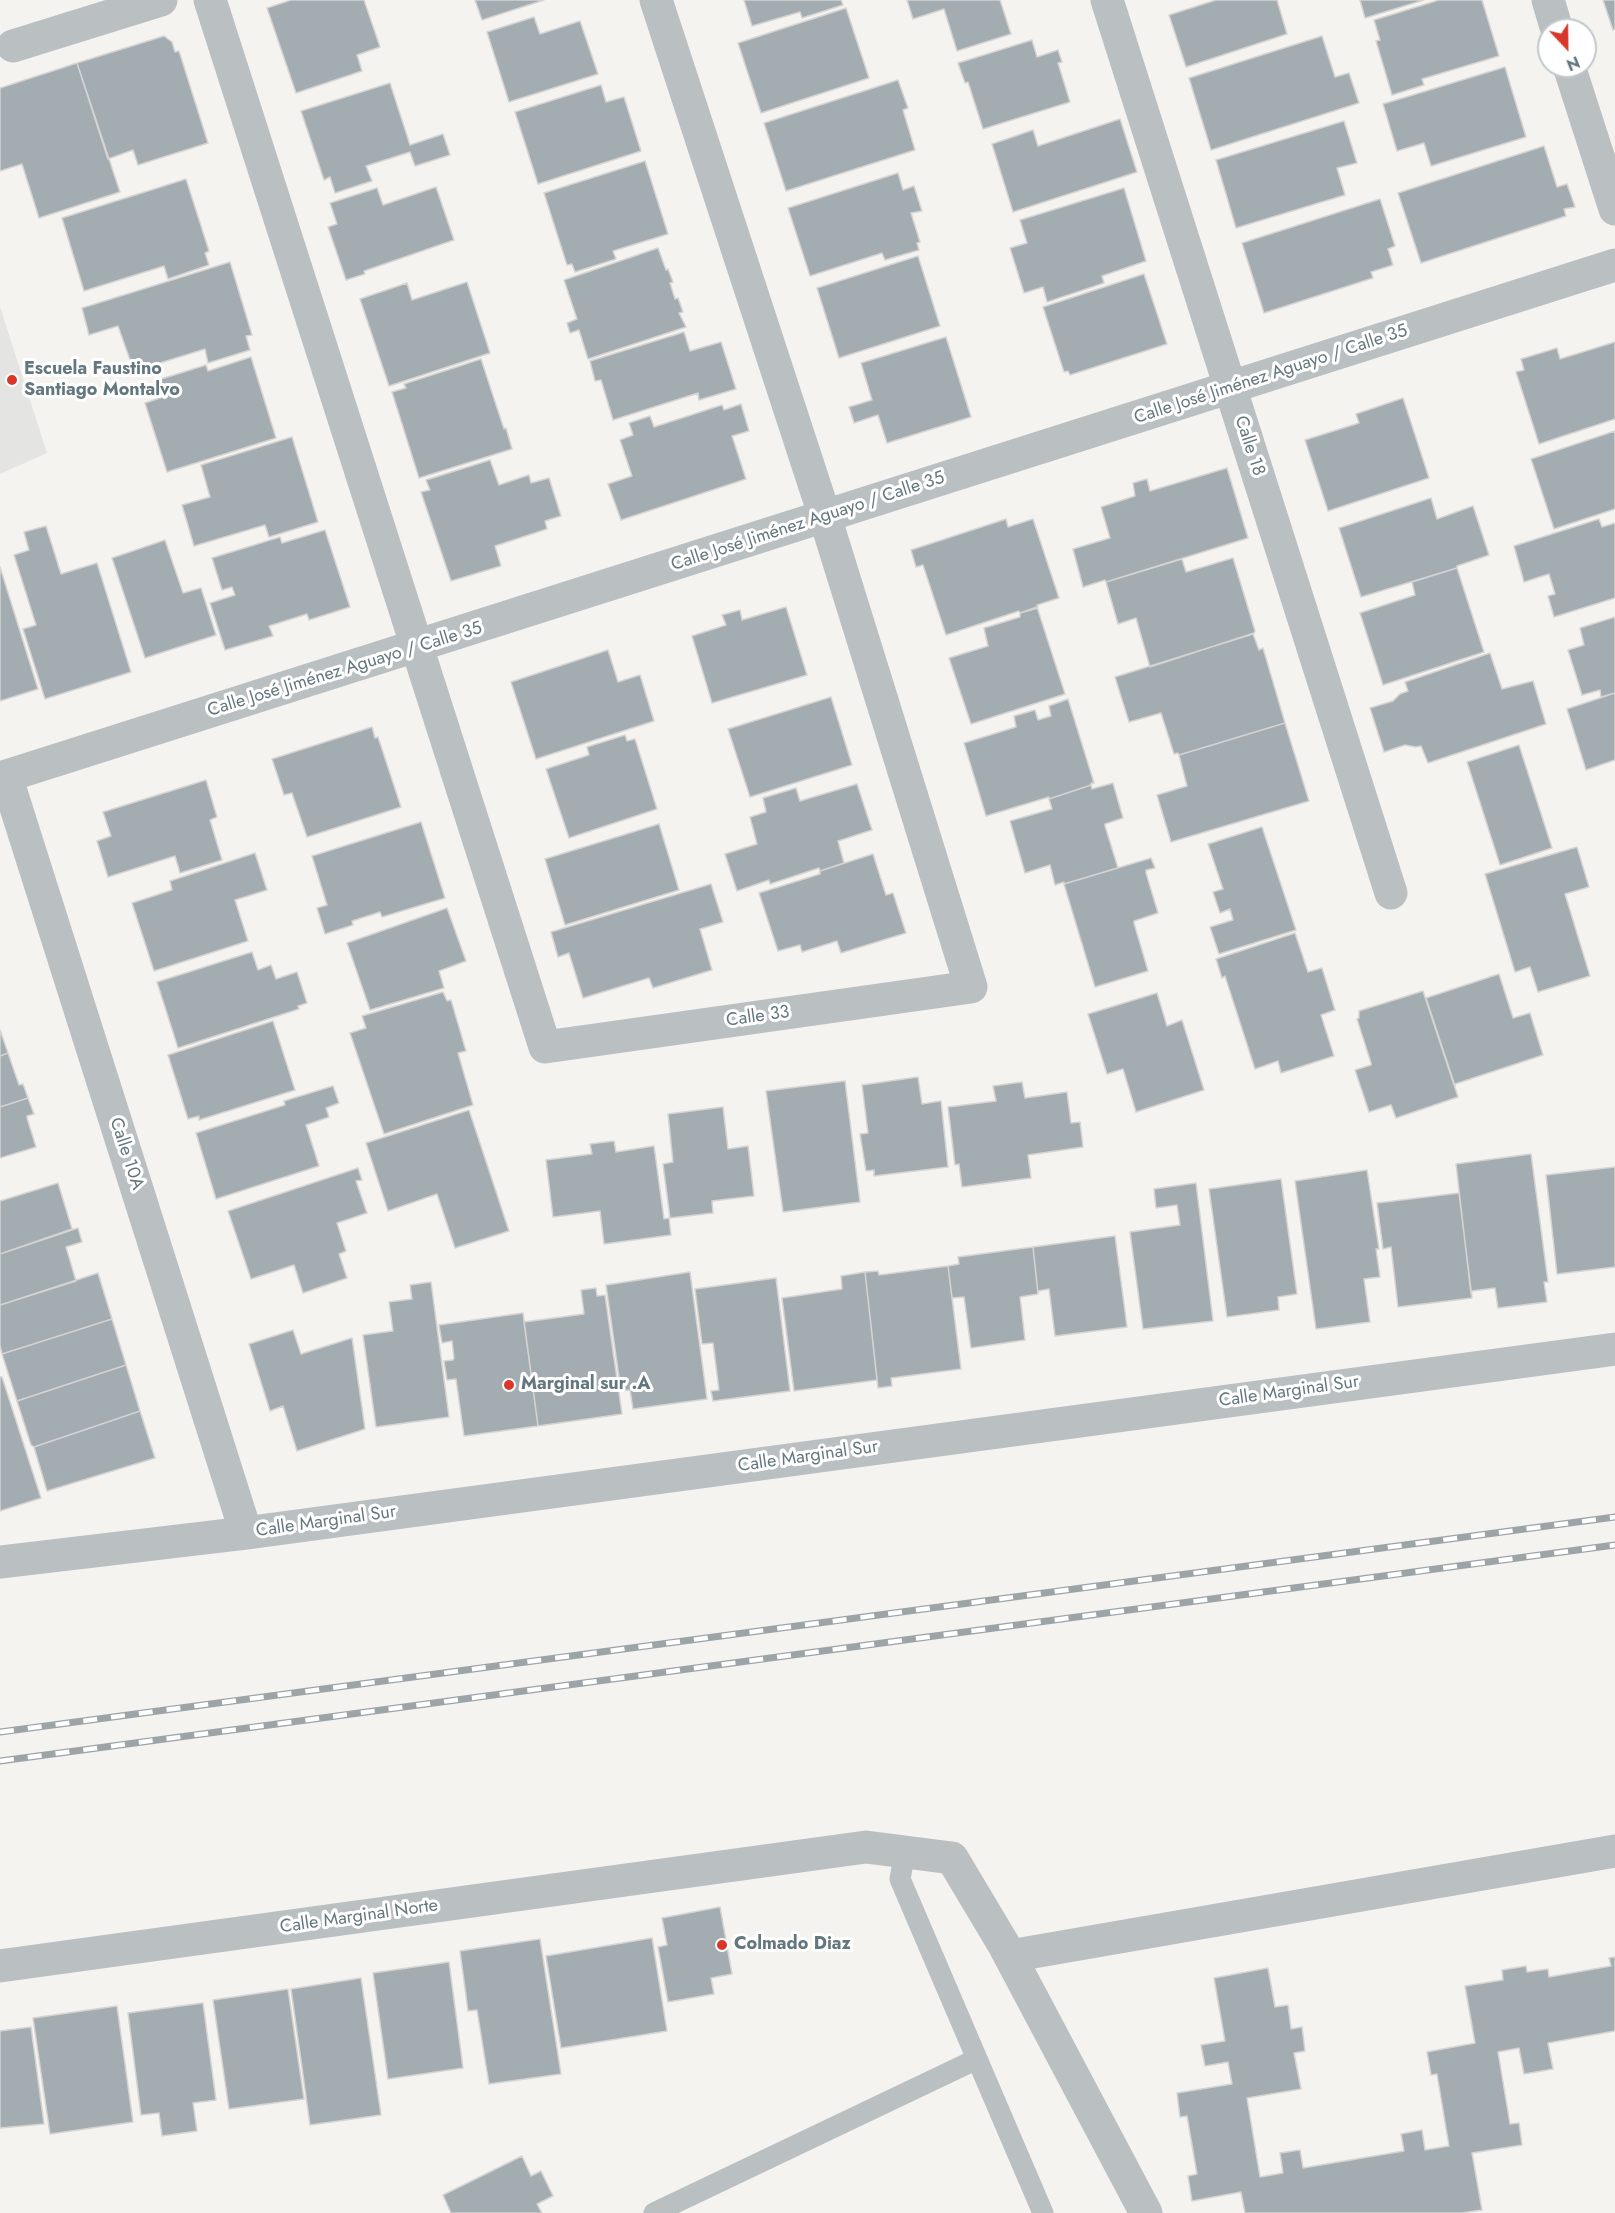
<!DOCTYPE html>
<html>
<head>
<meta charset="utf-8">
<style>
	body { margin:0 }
	#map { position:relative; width:1615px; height:2213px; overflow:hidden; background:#f4f3ef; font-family:Jost,sans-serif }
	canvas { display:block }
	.north { position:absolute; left:1537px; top:18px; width:60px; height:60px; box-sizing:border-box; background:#fff; border:2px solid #c1c9cc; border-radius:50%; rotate:158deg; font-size:16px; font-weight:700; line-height:24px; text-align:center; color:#64777f }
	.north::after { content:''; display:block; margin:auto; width:21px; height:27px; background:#d9372a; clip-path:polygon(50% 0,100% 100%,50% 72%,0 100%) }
</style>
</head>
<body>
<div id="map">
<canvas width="1615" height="2213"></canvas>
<div class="north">N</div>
</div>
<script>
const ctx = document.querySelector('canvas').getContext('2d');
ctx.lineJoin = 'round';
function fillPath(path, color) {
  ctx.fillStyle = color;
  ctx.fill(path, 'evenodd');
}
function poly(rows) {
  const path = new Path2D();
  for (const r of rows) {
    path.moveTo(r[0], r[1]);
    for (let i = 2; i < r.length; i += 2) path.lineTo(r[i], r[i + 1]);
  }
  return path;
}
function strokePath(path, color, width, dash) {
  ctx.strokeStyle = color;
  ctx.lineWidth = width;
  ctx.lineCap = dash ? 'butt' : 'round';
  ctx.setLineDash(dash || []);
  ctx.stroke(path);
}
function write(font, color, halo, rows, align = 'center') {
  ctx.font = font + ' Jost,sans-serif';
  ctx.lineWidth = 6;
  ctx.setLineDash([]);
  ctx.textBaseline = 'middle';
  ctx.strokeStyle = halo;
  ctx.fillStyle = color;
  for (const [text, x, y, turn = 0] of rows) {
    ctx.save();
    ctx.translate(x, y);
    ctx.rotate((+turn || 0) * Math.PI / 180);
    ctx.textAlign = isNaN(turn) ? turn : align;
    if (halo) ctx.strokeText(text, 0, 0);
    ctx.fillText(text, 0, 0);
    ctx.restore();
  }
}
fillPath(poly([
	[0,307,47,453,0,474]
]), '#e4e4e3');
const building = poly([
	[291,0,364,0,380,47,357,55,362,71,296,93,267,8,291,0],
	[475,0,544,0,482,20,475,0],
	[744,0,841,0,843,5,802,18,800,12,752,26,744,0],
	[907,0,1000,0,1011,34,957,51,944,9,913,19,907,0],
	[1216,0,1277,0,1287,34,1186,67,1169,15,1216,0],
	[1360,0,1424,0,1365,18,1360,0],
	[1439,0,1482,0,1499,56,1422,79,1424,85,1392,95,1376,41,1380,40,1374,20,1439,0],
	[1603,0,1615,0,1615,29,1613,30,1603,0],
	[846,8,869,78,761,113,738,43,846,8],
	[534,17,540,34,580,21,598,74,509,102,487,32,534,17],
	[164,36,172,42,175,52,179,51,208,143,138,165,133,150,108,159,77,63,164,36],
	[1322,36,1335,77,1349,73,1359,103,1211,150,1189,78,1322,36],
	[1032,40,1037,57,1058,50,1062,62,1058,63,1070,102,983,129,968,82,965,83,958,63,1032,40],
	[77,63,120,192,39,218,22,164,0,171,0,88,77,63],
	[1505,67,1526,137,1431,166,1424,143,1397,151,1383,104,1505,67],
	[898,80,908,108,903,110,915,150,786,191,764,123,898,80],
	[390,83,410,145,443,134,450,155,415,166,410,152,366,166,372,181,335,193,330,177,324,180,301,111,390,83],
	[601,85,606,102,624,97,641,151,538,184,515,112,601,85],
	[1120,119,1137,172,1013,212,992,144,1033,130,1038,146,1120,119],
	[1344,121,1357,163,1337,168,1345,195,1236,228,1216,160,1344,121],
	[1544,146,1557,187,1567,184,1575,207,1564,209,1566,216,1421,263,1398,193,1544,146],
	[645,161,668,234,613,251,616,259,575,272,572,264,567,265,544,193,645,161],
	[898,173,903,190,914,186,922,211,911,213,920,242,917,243,919,250,885,260,882,253,810,276,788,208,898,173],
	[186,179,209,251,205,253,209,265,168,279,164,266,84,291,62,218,186,179],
	[436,187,454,240,364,271,365,274,346,280,328,227,337,224,330,203,377,188,383,205,436,187],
	[1124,188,1146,261,1102,276,1104,283,1047,302,1043,287,1024,293,1010,248,1027,243,1020,220,1124,188],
	[1380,199,1395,246,1388,249,1393,265,1371,272,1373,278,1264,313,1242,243,1380,199],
	[658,248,666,270,668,269,673,282,670,283,675,299,678,298,683,312,679,313,686,327,588,359,579,330,570,333,567,323,577,319,564,280,658,248],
	[918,256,940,326,839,358,817,288,918,256],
	[230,262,252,335,246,336,250,350,208,363,205,349,134,371,118,326,89,335,82,308,230,262],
	[1144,274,1167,344,1070,375,1068,371,1064,372,1043,307,1144,274],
	[467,282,490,353,389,386,360,299,407,283,412,300,467,282],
	[684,332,690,351,721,342,736,389,699,400,698,393,613,420,601,380,595,381,590,361,684,332],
	[946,337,971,417,887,443,878,415,854,423,849,407,872,400,861,363,946,337],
	[1615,342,1615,419,1539,444,1516,372,1524,370,1521,359,1557,348,1560,359,1615,342],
	[251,357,276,438,167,472,145,403,163,397,158,380,206,365,208,371,251,357],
	[481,359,504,429,506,428,512,449,419,478,392,392,406,388,404,384,481,359],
	[1403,398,1429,478,1328,511,1305,440,1359,423,1356,414,1403,398],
	[741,404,749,431,732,436,746,479,621,520,608,484,632,476,620,440,633,435,629,423,650,416,654,427,722,405,724,410,741,404],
	[1615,431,1615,509,1554,529,1531,459,1615,431],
	[292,437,318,522,269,537,265,525,194,546,182,505,210,497,201,465,292,437],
	[490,460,499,485,529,475,531,483,549,478,561,516,545,521,547,529,495,546,501,566,451,581,421,492,430,490,426,480,490,460],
	[1227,468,1248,538,1106,582,1105,580,1083,587,1073,549,1110,538,1101,507,1135,496,1133,483,1147,479,1150,491,1227,468],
	[1431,498,1437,519,1473,506,1489,555,1457,566,1457,568,1361,597,1339,528,1431,498],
	[1006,519,1008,527,1033,519,1059,598,1037,605,1038,608,1020,613,1019,611,946,635,923,565,916,567,911,550,1006,519],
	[1599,519,1602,527,1615,523,1615,598,1554,617,1548,596,1555,594,1549,574,1524,582,1514,546,1599,519],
	[46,526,61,574,97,563,131,672,45,699,23,629,36,625,14,555,29,550,24,532,46,526],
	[325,530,350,607,309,620,307,614,269,626,273,636,225,650,210,603,235,595,232,587,222,590,212,558,280,537,282,543,325,530],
	[165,540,183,593,201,588,216,635,145,658,112,558,165,540],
	[1233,558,1255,631,1254,633,1150,667,1136,618,1118,624,1106,582,1182,559,1186,572,1233,558],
	[0,567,38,689,0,701,0,567],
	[1457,568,1484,652,1383,685,1360,613,1415,595,1412,582,1457,568],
	[786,607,807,675,712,703,692,636,726,625,722,615,740,610,742,620,786,607],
	[1037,607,1065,694,971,724,949,658,988,646,984,628,1020,617,1020,613,1037,607],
	[1615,617,1615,693,1601,697,1600,690,1582,695,1568,650,1584,645,1580,628,1615,617],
	[1253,634,1259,650,1263,648,1285,723,1179,755,1178,753,1174,754,1161,713,1129,722,1115,677,1253,634],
	[608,650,618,682,640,675,654,721,536,759,511,682,608,650],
	[1490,653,1502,689,1533,681,1546,724,1428,763,1421,746,1416,747,1405,745,1384,752,1370,708,1393,701,1400,694,1408,691,1405,682,1490,653],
	[1615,693,1615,760,1586,770,1567,709,1615,693],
	[831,697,852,765,750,797,728,729,831,697],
	[1068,699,1094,783,1091,783,1091,785,1049,799,1049,797,986,816,964,743,1016,727,1014,716,1035,710,1038,720,1051,716,1049,706,1068,699],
	[1285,723,1309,801,1171,842,1157,795,1187,786,1179,755,1285,723],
	[372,727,375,738,378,737,401,807,307,837,292,793,284,795,272,759,372,727],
	[625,735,627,741,635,739,657,809,569,838,546,769,589,755,587,747,625,735],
	[1519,745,1552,848,1500,865,1467,762,1519,745],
	[206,780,217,817,210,820,222,860,180,873,175,856,108,877,97,841,111,836,103,812,206,780],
	[1113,783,1123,818,1105,824,1105,826,1118,868,1064,884,1064,882,1055,885,1050,865,1025,873,1010,821,1052,809,1049,799,1091,785,1092,789,1113,783],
	[857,784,872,830,838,841,844,863,820,871,819,868,770,884,769,880,737,891,725,854,757,844,750,817,766,812,763,798,796,788,800,801,857,784],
	[421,822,445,898,382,917,380,912,352,921,353,925,325,934,317,908,327,905,312,856,421,822],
	[659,824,679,890,565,925,545,859,659,824],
	[1262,827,1296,930,1219,954,1210,927,1233,920,1230,909,1220,913,1213,892,1223,889,1208,844,1262,827],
	[1577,847,1589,887,1565,894,1590,976,1538,992,1530,967,1515,972,1485,874,1577,847],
	[255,853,267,890,235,900,248,941,154,971,132,903,172,890,170,881,255,853],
	[873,854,886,895,893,893,906,933,841,953,837,941,802,952,800,945,778,951,759,893,820,874,820,871,873,854],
	[1151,858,1155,868,1146,870,1146,873,1158,913,1134,921,1134,923,1148,971,1095,987,1064,884,1151,858],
	[711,884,723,922,700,929,712,970,653,988,649,978,583,998,569,953,558,957,551,932,711,884],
	[447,908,466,961,439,971,444,988,370,1010,347,943,447,908],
	[1295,933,1308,972,1322,968,1335,1010,1321,1015,1334,1056,1281,1073,1278,1061,1255,1069,1225,976,1222,978,1216,959,1295,933],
	[252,952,258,970,271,965,276,979,297,972,307,1003,298,1006,299,1009,178,1048,157,982,252,952],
	[1499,974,1513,1018,1530,1013,1543,1055,1455,1084,1455,1086,1426,998,1499,974],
	[1423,991,1458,1097,1396,1118,1391,1105,1369,1112,1355,1070,1371,1065,1371,1063,1357,1019,1359,1018,1359,1011,1423,991],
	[443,992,447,1001,451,1000,466,1051,458,1053,473,1105,384,1134,350,1033,366,1028,362,1016,443,992],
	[1157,993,1167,1026,1182,1020,1204,1090,1136,1112,1123,1069,1107,1074,1088,1014,1157,993],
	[273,1021,295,1090,199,1120,199,1116,188,1119,168,1055,273,1021],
	[0,1030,8,1053,0,1056,0,1030],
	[8,1053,19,1085,23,1084,28,1098,0,1107,0,1056,8,1053],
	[918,1077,922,1104,941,1101,948,1167,874,1176,874,1170,866,1171,860,1134,868,1133,862,1085,918,1077],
	[845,1081,860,1202,783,1212,766,1091,845,1081],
	[1022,1082,1025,1098,1067,1092,1071,1123,1080,1122,1083,1147,1028,1155,1031,1178,962,1187,959,1164,955,1165,948,1107,996,1101,993,1086,1022,1082],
	[333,1086,339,1103,326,1108,329,1117,306,1125,319,1166,216,1199,196,1133,285,1105,284,1101,333,1086],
	[28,1098,34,1114,27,1116,27,1118,36,1147,0,1158,0,1107,28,1098],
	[723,1107,728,1149,748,1146,754,1196,712,1201,713,1213,670,1218,663,1164,673,1162,668,1114,723,1107],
	[469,1110,509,1231,455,1248,437,1194,388,1211,366,1143,469,1110],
	[614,1141,616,1152,654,1146,664,1219,669,1218,671,1235,604,1244,600,1211,553,1217,546,1160,592,1154,590,1144,614,1141],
	[1531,1154,1548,1282,1544,1282,1547,1302,1498,1308,1495,1288,1472,1291,1471,1294,1456,1164,1531,1154],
	[1615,1167,1615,1267,1557,1274,1546,1175,1615,1167],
	[358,1168,362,1180,356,1181,367,1213,337,1223,346,1251,339,1254,347,1278,303,1293,294,1265,251,1279,228,1211,358,1168],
	[1367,1170,1379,1249,1376,1249,1380,1277,1364,1279,1370,1322,1316,1329,1295,1181,1367,1170],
	[1281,1179,1297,1294,1278,1297,1279,1310,1227,1317,1209,1189,1281,1179],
	[58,1183,72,1229,0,1254,0,1201,58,1183],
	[1196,1183,1213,1321,1143,1329,1130,1232,1180,1225,1177,1205,1156,1208,1154,1189,1196,1183],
	[1459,1193,1472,1298,1398,1307,1391,1247,1383,1249,1377,1203,1459,1193],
	[78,1228,82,1242,66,1247,76,1281,0,1305,0,1254,78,1228],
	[1115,1236,1127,1327,1055,1336,1049,1289,1038,1291,1038,1293,1033,1247,1115,1236],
	[1033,1247,1038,1294,1020,1297,1025,1340,971,1348,964,1297,952,1298,948,1266,959,1264,958,1257,1033,1247],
	[948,1266,961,1369,891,1378,892,1386,878,1388,865,1272,878,1271,879,1275,948,1266],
	[690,1272,707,1399,633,1409,630,1390,621,1391,606,1285,690,1272],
	[865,1272,877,1380,794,1391,782,1298,842,1289,841,1276,865,1272],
	[98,1273,112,1319,2,1354,0,1345,0,1305,98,1273],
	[776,1278,790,1391,713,1401,711,1391,719,1390,713,1343,702,1344,695,1289,776,1278],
	[431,1282,449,1417,376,1427,363,1335,393,1331,389,1302,412,1299,410,1285,431,1282],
	[596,1288,597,1296,605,1295,622,1414,538,1426,524,1322,584,1314,581,1290,596,1288],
	[523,1313,538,1426,464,1436,456,1379,447,1380,444,1361,453,1360,454,1358,452,1341,442,1343,439,1325,523,1313],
	[112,1319,126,1365,17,1401,2,1354,112,1319],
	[293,1330,301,1354,352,1338,365,1429,297,1451,283,1406,270,1411,249,1344,293,1330],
	[126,1365,140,1411,34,1447,31,1445,17,1401,126,1365],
	[0,1377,2,1377,41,1498,0,1511,0,1377],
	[140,1411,155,1458,47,1491,34,1447,140,1411],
	[720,1907,732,1974,711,1978,714,1994,668,2002,658,1947,667,1945,662,1918,720,1907],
	[652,1938,667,2031,561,2048,546,1956,652,1938],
	[540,1939,561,2074,489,2084,477,2010,468,2011,460,1951,540,1939],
	[1615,1957,1615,2031,1548,2043,1553,2069,1524,2074,1519,2048,1498,2052,1510,2124,1519,2123,1522,2145,1472,2153,1482,2210,1461,2213,1245,2213,1241,2192,1192,2201,1188,2176,1197,2174,1187,2116,1180,2117,1177,2093,1232,2084,1228,2062,1205,2066,1201,2045,1225,2041,1214,1978,1268,1968,1275,2007,1288,2005,1291,2029,1302,2027,1305,2051,1294,2053,1301,2089,1247,2098,1260,2177,1283,2173,1280,2153,1300,2150,1303,2168,1404,2151,1401,2134,1422,2130,1425,2150,1449,2146,1437,2074,1431,2075,1427,2052,1475,2043,1465,1986,1503,1980,1502,1970,1526,1966,1527,1972,1548,1969,1549,1977,1611,1966,1609,1958,1615,1957],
	[449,1962,463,2068,388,2079,373,1973,449,1962],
	[361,1978,381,2115,310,2125,291,1989,361,1978],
	[288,1989,304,2099,229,2109,213,2000,288,1989],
	[203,2003,216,2100,193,2103,197,2131,162,2136,159,2113,141,2115,128,2013,203,2003],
	[117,2006,133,2122,50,2134,33,2018,117,2006],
	[31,2027,44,2124,0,2128,0,2031,31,2027],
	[522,2156,531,2176,541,2171,553,2196,537,2204,542,2213,451,2213,443,2195,522,2156]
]);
fillPath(building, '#a3acb0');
strokePath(building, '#d5d4d2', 1.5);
strokePath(poly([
	[905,1852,900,1879,1043,2213],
	[654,2213,977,2059]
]), '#babfc1', 21);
strokePath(poly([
	[210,0,545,1047,971,987,825,517,656,0],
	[1107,0,1391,893],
	[1548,0,1557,30],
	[13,46,161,0],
	[1569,66,1615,209],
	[6,776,246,1533],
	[0,778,1615,265],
	[0,1562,246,1533,1615,1349],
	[1010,1956,1615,1851],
	[0,1966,866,1847,952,1858,1004,1945,1146,2213]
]), '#babfc1', 33);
const rail = poly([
	[0,1732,1615,1517],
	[0,1761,1615,1545]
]);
strokePath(rail, '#9ca4a7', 7);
strokePath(rail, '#fff', 4.5, [14]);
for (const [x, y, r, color] of [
	[12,380,6,"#d9372a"],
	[509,1385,6,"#d9372a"],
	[722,1945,6,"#d9372a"]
]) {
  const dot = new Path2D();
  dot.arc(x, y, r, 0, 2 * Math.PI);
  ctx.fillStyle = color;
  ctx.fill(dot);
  strokePath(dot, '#fff', 2);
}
write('bold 18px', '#64777f', '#fff', [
	["Escuela Faustino",24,370],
	["Santiago Montalvo",24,391],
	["Marginal sur .A",521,1385],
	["Colmado Diaz",734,1945]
], 'left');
write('18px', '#64777f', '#fff', [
	["Calle José Jiménez Aguayo / Calle 35",1271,375,-18],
	["Calle 18",1249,446,72],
	["Calle José Jiménez Aguayo / Calle 35",808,522,-18],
	["Calle José Jiménez Aguayo / Calle 35",345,670,-17],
	["Calle 33",758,1017,-8],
	["Calle 10A",126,1154,72],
	["Calle Marginal Sur",1289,1392,-8],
	["Calle Marginal Sur",808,1457,-8],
	["Calle Marginal Sur",326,1522,-8],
	["Calle Marginal Norte",359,1917,-8]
]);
</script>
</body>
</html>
